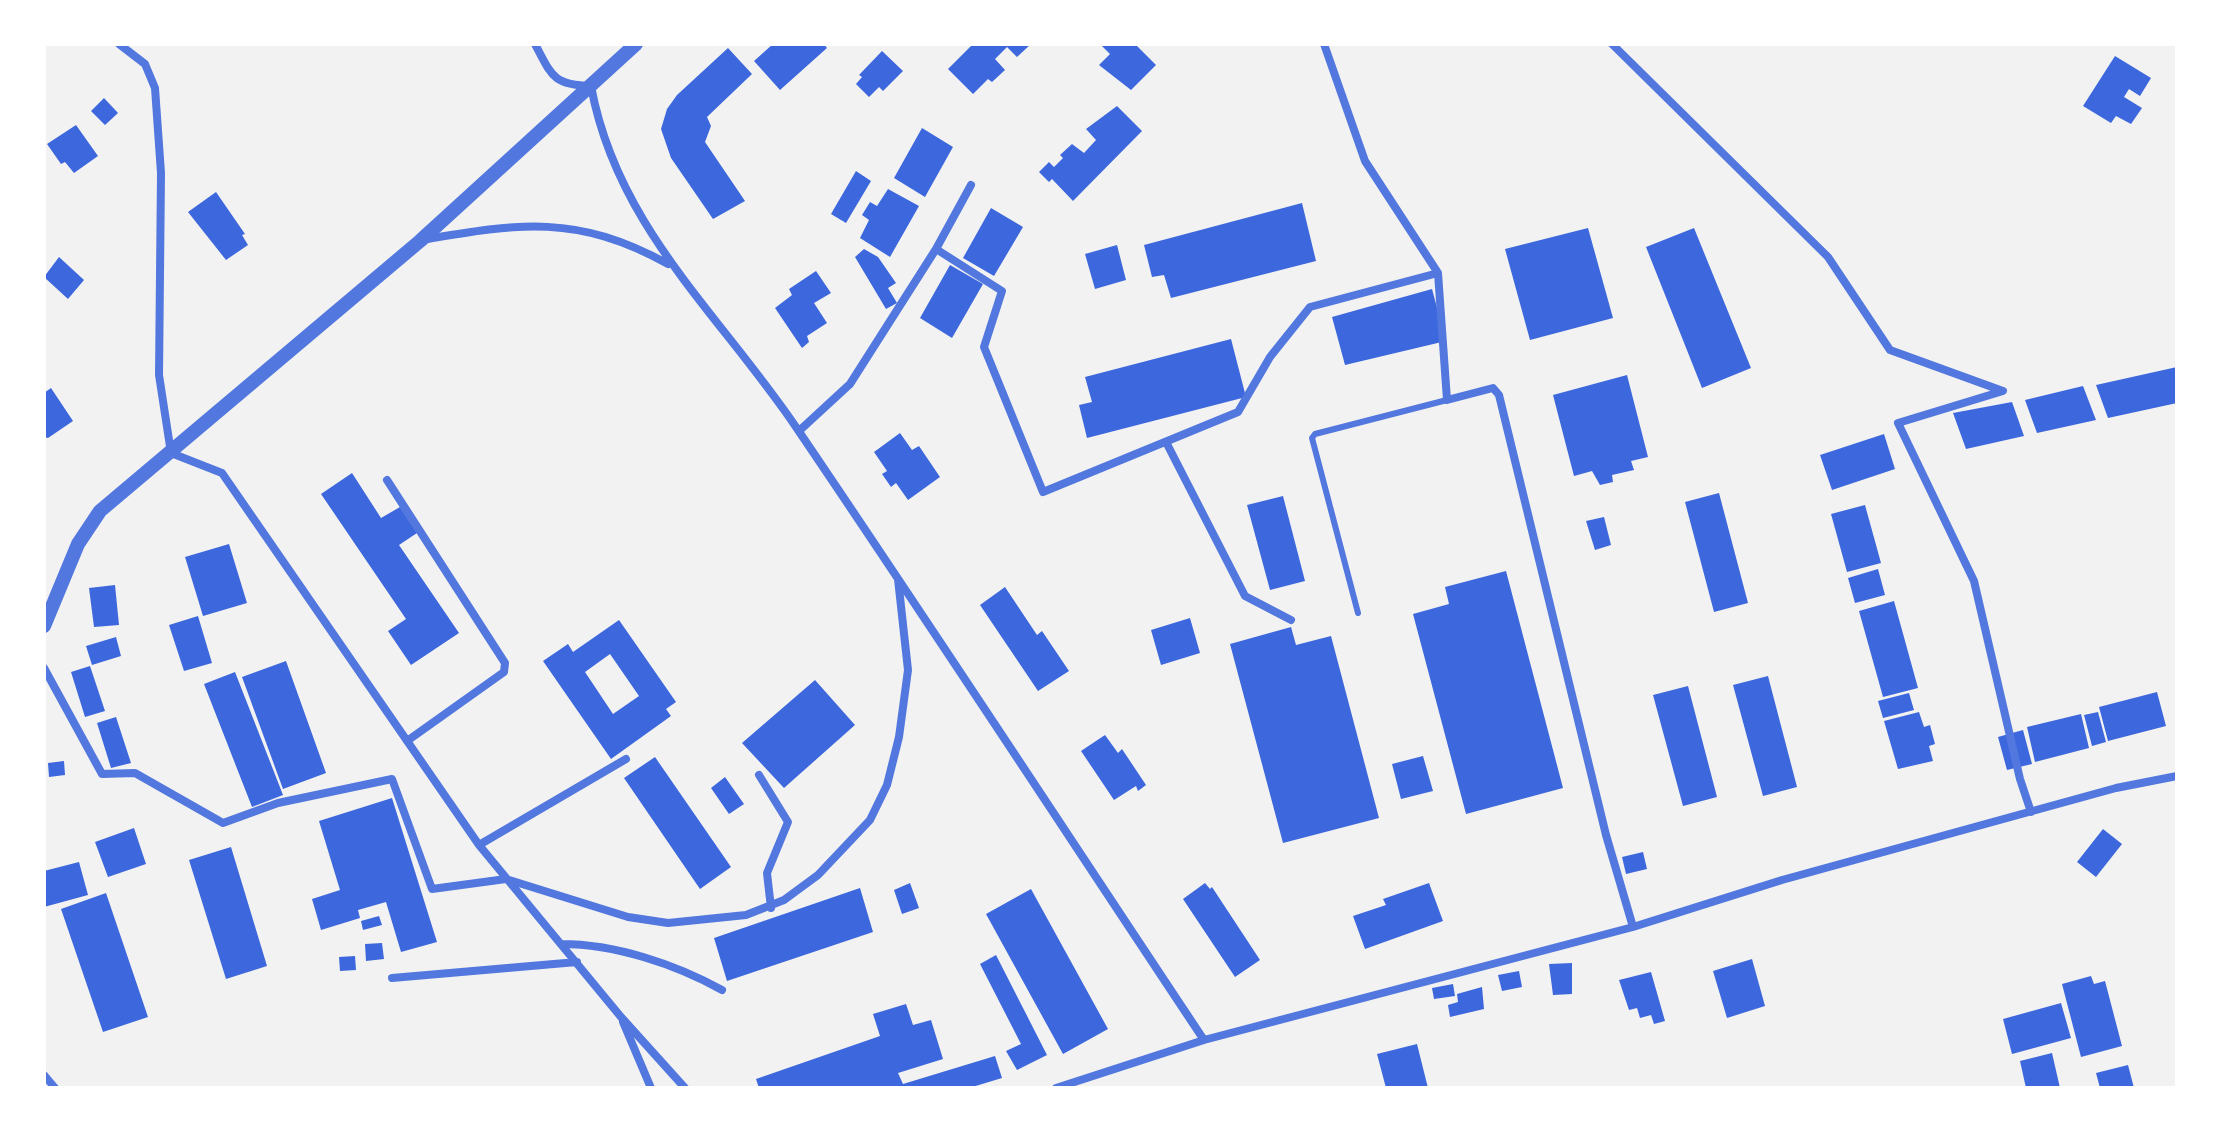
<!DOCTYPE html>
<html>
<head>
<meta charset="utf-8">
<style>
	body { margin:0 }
	#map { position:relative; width:2221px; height:1132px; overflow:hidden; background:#f2f2f2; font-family:Manrope,sans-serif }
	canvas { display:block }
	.frame { position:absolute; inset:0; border:46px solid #fff; pointer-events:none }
</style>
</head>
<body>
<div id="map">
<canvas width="2221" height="1132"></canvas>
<div class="frame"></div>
</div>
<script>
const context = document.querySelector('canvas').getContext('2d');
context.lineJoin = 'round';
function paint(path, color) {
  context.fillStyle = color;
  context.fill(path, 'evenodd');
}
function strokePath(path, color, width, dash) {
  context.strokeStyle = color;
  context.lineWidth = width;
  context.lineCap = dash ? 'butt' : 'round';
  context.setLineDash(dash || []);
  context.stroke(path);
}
const building = new Path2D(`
	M773,44H824L827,48L780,90L754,61Z
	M973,44H1031L1017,57L1007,47L995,59L1005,70L992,82L988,79L973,94L948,69Z
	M1100,44H1135L1156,65L1131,90L1099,65L1110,54Z
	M728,48L752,74L707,117L711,126L705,142L745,201L713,219L671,158L661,129L667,109L677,95Z
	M882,51L903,71L883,91L879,87L869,97L856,84L862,77L859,75Z
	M2115,56L2151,78L2140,96L2129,89L2124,97L2142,108L2131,124L2116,116L2111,123L2083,106Z
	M104,98L118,113L105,125L91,111Z
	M1117,106L1142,131L1073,201L1052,179L1049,182L1039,172L1049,162L1054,167L1063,158L1060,155L1072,144L1084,153L1096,140L1086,129Z
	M76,125L98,156L74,173L65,162L61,164L47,144Z
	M922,128L953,147L925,197L894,178Z
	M856,171L871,181L846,223L831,214Z
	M888,189L919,206L890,257L860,238L869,220L862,215L870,202L877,206Z
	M216,192L245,234L242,235L248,245L226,260L188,212Z
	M1302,203L1316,261L1171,298L1164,275L1152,277L1144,245Z
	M991,208L1023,227L994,276L963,258Z
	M1588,228L1613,318L1530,340L1505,249Z
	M1694,228L1751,368L1702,388L1646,247Z
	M1117,245L1126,280L1095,289L1085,254Z
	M864,249L878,257L896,283L888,288L897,303L886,309L855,257Z
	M59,257L84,280L68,299L44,277Z
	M950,265L983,284L952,338L920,318Z
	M816,271L831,293L814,303L827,323L807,336L809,342L802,348L775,308L792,295L789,289Z
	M1432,289L1446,341L1345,365L1332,317Z
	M1231,339L1246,397L1087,438L1079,405L1092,402L1085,377Z
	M2177,367V403L2108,418L2096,385Z
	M1627,375L1648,457L1631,461L1634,470L1612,475L1613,482L1600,485L1592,471L1574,476L1553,395Z
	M2083,386L2096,420L2037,433L2025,400Z
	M51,388L73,421L48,438L44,437V393Z
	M2012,402L2024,436L1966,449L1953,413Z
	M900,433L912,450L919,446L940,477L908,500L896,483L891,487L882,474L887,471L874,452Z
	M1884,434L1895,469L1832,490L1820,455Z
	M352,473L381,518L400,507L417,533L399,545L459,633L411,665L388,631L406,619L321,494Z
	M1719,493L1748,603L1714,612L1685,502Z
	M1283,496L1305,581L1270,590L1247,505Z
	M1865,505L1881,563L1847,572L1831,514Z
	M1604,517L1611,545L1595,550L1586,521Z
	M229,544L247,603L203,616L185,557Z
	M1878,569L1885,595L1855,603L1848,578Z
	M1506,571L1563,788L1466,814L1413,614L1449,604L1445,587Z
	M115,585L119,625L94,627L89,588Z
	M1005,587L1037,635L1042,631L1069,671L1038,691L980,605Z
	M1894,601L1918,688L1883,697L1859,611Z
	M198,616L212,663L184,671L169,625Z
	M1190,618L1200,653L1161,665L1151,630Z
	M619,620L676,702L666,709L671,716L611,759L543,661L568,644L573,652ZM610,654L639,696L613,714L585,672Z
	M1291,627L1296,645L1331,636L1379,818L1283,843L1230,644Z
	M116,637L121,656L92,665L86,646Z
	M286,661L326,773L283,789L242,677Z
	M90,666L105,711L85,717L71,672Z
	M235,672L283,795L252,807L204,684Z
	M1768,676L1797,787L1763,796L1733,685Z
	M815,680L855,725L784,788L742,743Z
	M1688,686L1717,797L1683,806L1653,695Z
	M2157,692L2166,726L2108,741L2099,707Z
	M1909,693L1914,710L1883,718L1878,701Z
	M1919,712L1924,727L1930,725L1935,744L1929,746L1933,761L1898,769L1884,721Z
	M2098,712L2106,742L2092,746L2084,715Z
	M2081,714L2089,748L2035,762L2027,727Z
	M116,717L131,763L111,768L97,723Z
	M2023,730L2032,764L2007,770L1998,737Z
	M1105,735L1118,753L1122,749L1146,785L1138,791L1136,786L1114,800L1081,751Z
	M1423,756L1433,791L1401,799L1392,764Z
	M655,757L731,867L700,889L624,778Z
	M64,761L65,775L49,777L48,763Z
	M725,777L744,804L729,814L711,788Z
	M392,798L437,942L401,952L386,902L358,910L360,918L321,930L312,899L340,890L319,821Z
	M134,828L146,864L108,877L95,842Z
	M2103,829L2122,844L2096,877L2077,862Z
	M231,847L267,966L226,979L189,860Z
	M1643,852L1647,869L1626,874L1622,857Z
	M79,862L88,895L44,907V871Z
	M910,883L919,908L902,914L894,890Z
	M1205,883L1210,889L1212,887L1260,960L1235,977L1183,899Z
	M1429,883L1443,921L1365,949L1353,916L1386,905L1383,899Z
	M860,888L873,932L727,981L714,938Z
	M1031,889L1108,1029L1063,1054L986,914Z
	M106,893L148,1017L103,1032L61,909Z
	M379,916L382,925L363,930L361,921Z
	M382,943L384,959L366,961L365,944Z
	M996,955L1047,1055L1017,1070L1006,1051L1021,1044L980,964Z
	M355,956L356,970L340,971L339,957Z
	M1752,959L1765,1006L1727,1018L1713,971Z
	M1572,963V994L1553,995L1549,964Z
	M1519,971L1522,987L1502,991L1498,975Z
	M1651,972L1665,1021L1654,1024L1651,1015L1640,1018L1637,1008L1629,1010L1619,980Z
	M2091,976L2094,984L2105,981L2122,1046L2081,1057L2062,984Z
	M1453,984L1455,996L1434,999L1432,988Z
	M1482,987L1484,1009L1450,1017L1448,1005L1458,1002L1457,994Z
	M2061,1003L2071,1038L2012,1054L2003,1019Z
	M906,1004L913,1025L931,1020L943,1059L898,1073L903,1084L995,1056L1002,1078L969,1088H759L756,1079L880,1036L873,1014Z
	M1417,1044L1428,1088H1386L1377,1054Z
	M2052,1053L2060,1088H2026L2020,1061Z
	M2128,1065L2134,1088H2100L2096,1073Z`);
const service = new Path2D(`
	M1358,613L1312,438L1315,434L1447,400`);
const minor = new Path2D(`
	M119,44L145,64L155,88L161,173L159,375L171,453L222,473L479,845L621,1017L685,1088
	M535,44C552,76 553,85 591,86C617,228 721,315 798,430C935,632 1069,837 1204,1040
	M1324,44L1365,161L1438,273L1447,400L1493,388L1499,395L1606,835L1633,927
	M1612,44L1828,257L1890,350L2003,391L1898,423L1974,581L2020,779L2031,812
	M422,240C520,223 577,214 668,264
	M936,249L971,185
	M799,431L850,384L936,249L1002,291L984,347L1043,492L1238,412L1270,357L1310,307L1438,273
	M1166,442L1245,596L1291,620
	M387,480L505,663L504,672L407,741
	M44,668L102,774L135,773L223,823L278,803L392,779L432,889L506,879L628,917L668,923L746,915L784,900L818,875L870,820L887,785L899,737L908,670L898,579
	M759,775L788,822L767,873L771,908
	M479,845L626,759
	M561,944C615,944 675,964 722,990
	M392,978L577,962
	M623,1022L651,1088
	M44,1075L55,1088
	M1056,1088L1204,1040L1633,927L1782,880L2116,788L2177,776`);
const tertiary = new Path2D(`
	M44,626L78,544L100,511L420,241L636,44`);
paint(building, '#3d67dc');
strokePath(service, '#5277de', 6);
strokePath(minor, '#5277de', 8);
strokePath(tertiary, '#5277de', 14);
</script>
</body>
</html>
